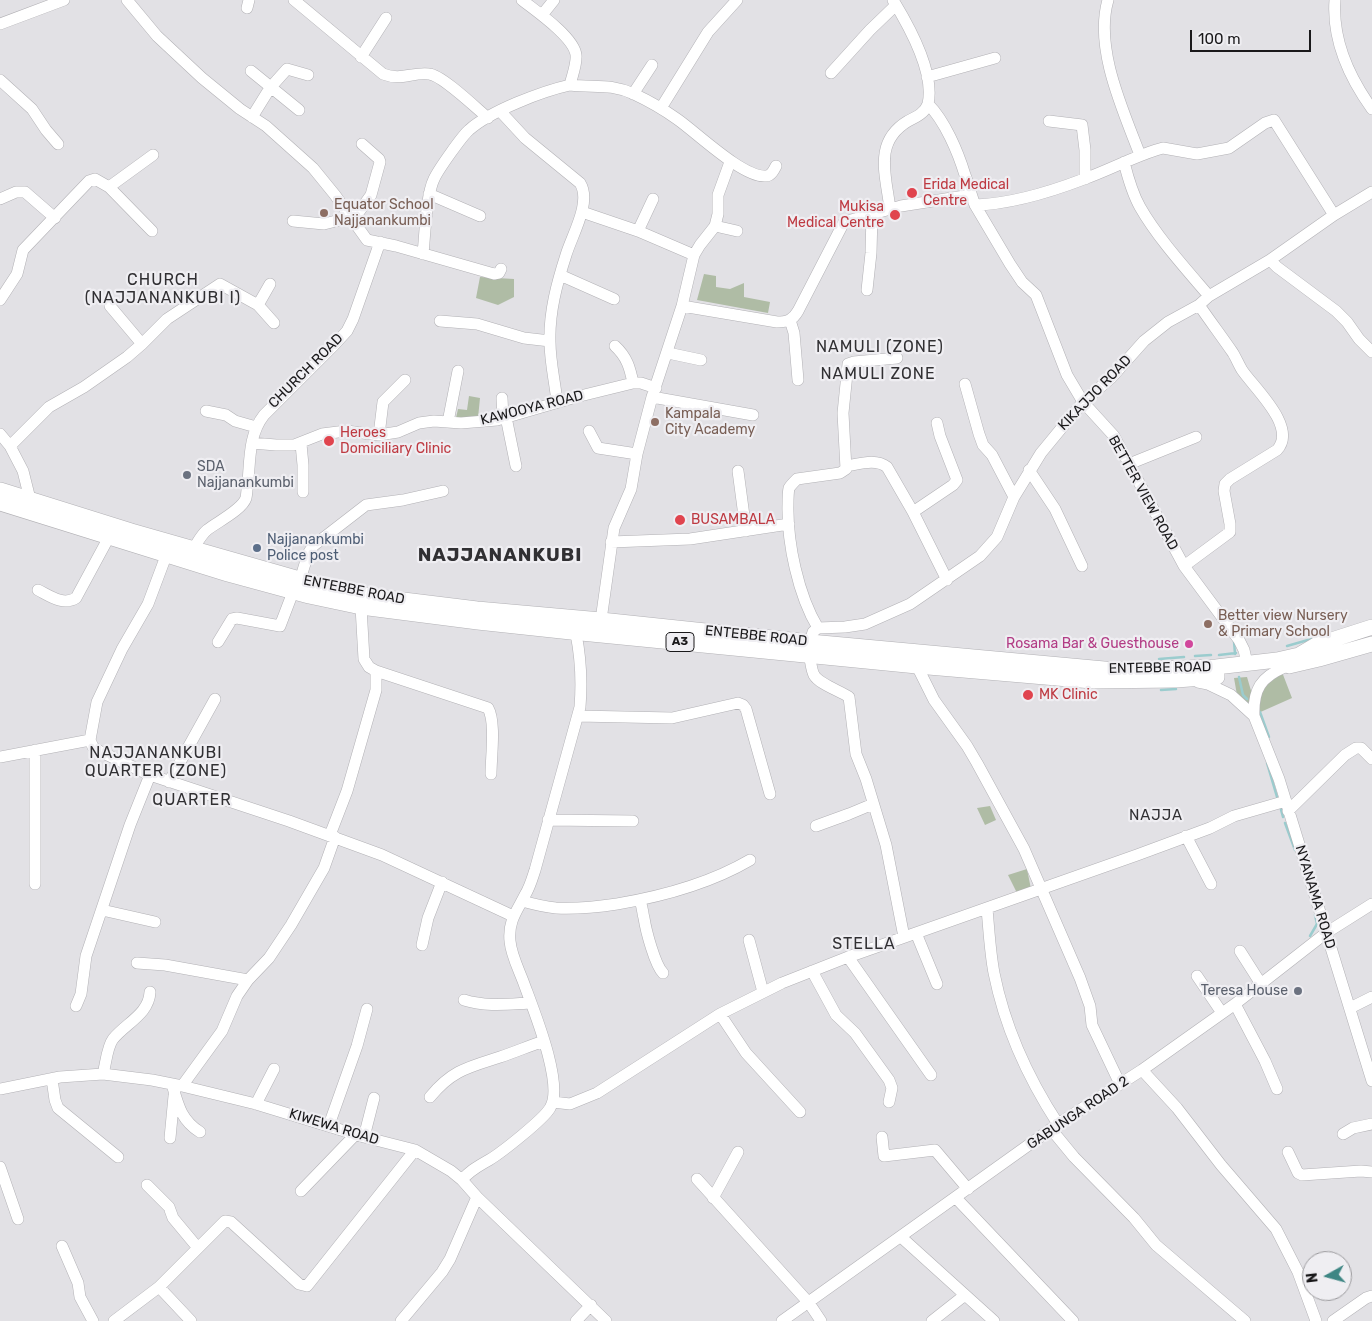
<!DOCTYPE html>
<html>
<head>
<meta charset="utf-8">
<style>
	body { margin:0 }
	#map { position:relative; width:1372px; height:1321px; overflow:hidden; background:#e2e1e5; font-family:Rubik,sans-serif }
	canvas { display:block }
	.north { position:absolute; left:1302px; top:1251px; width:50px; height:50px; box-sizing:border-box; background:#efeef2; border:1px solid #9a999c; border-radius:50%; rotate:263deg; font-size:14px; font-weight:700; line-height:20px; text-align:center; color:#1a191b }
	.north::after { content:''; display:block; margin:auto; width:18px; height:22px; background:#3e8684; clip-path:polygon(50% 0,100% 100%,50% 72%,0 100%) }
	.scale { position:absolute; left:1190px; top:30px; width:121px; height:22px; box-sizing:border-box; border:2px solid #1a191b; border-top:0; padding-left:6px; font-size:15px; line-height:18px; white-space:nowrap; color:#1a191b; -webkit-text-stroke:4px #efeef2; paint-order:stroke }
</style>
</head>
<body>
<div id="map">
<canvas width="1372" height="1321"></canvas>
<div class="north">N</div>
<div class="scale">100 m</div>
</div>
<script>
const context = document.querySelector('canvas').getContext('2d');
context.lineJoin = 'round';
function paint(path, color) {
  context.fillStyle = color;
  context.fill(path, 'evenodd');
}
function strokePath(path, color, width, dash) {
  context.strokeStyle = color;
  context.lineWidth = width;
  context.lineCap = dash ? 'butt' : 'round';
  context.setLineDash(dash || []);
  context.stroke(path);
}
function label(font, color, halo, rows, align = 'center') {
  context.font = font + ' Rubik,sans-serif';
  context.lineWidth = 4.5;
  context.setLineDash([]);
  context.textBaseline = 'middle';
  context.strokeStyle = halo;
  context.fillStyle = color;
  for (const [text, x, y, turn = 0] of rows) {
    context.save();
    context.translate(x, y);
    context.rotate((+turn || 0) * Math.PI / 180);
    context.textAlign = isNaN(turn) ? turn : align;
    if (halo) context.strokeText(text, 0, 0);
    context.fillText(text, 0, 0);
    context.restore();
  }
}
const green = new Path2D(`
	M704,274L716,276V287L730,289L744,283V297L770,302L768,313L697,300Z
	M480,277L514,279V297L498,305L476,298Z
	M469,396L480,398L478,418H456L458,409L467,410Z
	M1282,672L1292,698L1256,714L1262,689Z
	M1247,677L1252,694L1248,704L1237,695L1234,678Z
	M990,806L996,820L985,825L977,808Z
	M1027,869L1031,889L1017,893L1008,875Z`);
const stream = new Path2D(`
	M1234,641L1235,654
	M1287,646L1322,636
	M1219,655L1236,653
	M1195,656L1211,655
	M1159,659L1184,657
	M1239,677L1243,695L1247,699
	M1161,690L1176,689
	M1260,712L1269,737L1267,738
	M1267,763L1277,797
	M1280,806L1283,817
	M1285,823L1295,850
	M1310,936L1317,924L1315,915`);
const minor = new Path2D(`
	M127,0L157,36L202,78L240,109L266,126L313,168L335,195L367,240L396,246L494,274L499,273L501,269
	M294,0L383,74C401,81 412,72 429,74C442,75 476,108 488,118
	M893,0C909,26 935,73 928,104C945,121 958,152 965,175C969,185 971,195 975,205L1010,264L1022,282L1036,295L1067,375L1083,402L1114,436L1184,566L1239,640L1244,650L1247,663
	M1108,0C1094,48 1123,110 1140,155
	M1335,0C1332,39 1349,77 1372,109
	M247,8L249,0
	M542,15L554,0
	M0,24L64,0
	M361,57L386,18
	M251,71L299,110
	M831,73L870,30L896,5
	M927,77L995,58
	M0,80L32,109L46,130L58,144
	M570,85C595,88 609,83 634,94C649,101 663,109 677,119C696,132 743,178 766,176C771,176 774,170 776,166
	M633,94L652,65
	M661,108L708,32L737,0
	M500,111L525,138L580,183C592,202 572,235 566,255C557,283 549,312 550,342C550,362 555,382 557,402
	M252,117L270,88L287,69L308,75
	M1049,121L1082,125L1085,150V179
	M1124,162C1128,178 1132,193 1140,207C1157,237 1186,269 1209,296
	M109,187L153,155
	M429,194L480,216
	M0,199L16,192H25L55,218
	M975,205C1012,204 1050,192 1084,179C1109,170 1131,158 1156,150L1163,148L1197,154L1229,148L1265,123L1274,120L1334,215
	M890,209C886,175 873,142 908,121C916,117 925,113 928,104
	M582,212L638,231L694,255
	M293,221L324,224L340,220H353L371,195L380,162L379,159L362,144
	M715,226L718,214V195L730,162
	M638,231L653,199
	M423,254C425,235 426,195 434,179C438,170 462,136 469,130C490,111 543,91 570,85C572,76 577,64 576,55C574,37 536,11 522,0
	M1270,260L1277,267L1336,311L1347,322L1359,339L1372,352
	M560,275L614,299
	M867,290L871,253L872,214
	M0,300L17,274L23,250L89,181L95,179L109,187L152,231
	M258,305L274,323
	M110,306L142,344
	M682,306L777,322C787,322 793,320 798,311L844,222L901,206L971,195
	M790,320L794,333L798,380
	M440,321L477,324L524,338L550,341
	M615,346C627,357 630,368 633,383
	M668,353L701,360
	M965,384L979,434L983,445L992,455L1014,497
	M652,397L753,415
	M502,398L503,418
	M206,411L226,415L235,421L256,427
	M506,417L516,466
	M448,422L458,371
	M589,431L598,448L637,454
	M0,434L10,446L23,471L30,499
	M379,435L398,432L419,423L434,421L461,423L497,420L576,397L633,383H641L656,388
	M252,443L276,445H294L322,434L346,431L379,435L383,402L405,380
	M301,444L303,465V492
	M10,446L49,407L84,387L127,357L142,344L167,319L220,284L258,305L270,284
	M1129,464L1196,437
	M847,466C859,464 876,458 887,467L913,512L947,580
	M1029,470L1055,509L1082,566
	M738,471L746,531
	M913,512L953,485L957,480L940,436L937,423
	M611,542L690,539L789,524
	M193,549C198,542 201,535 207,530C217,522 242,510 246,498C247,493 247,487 248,482C250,459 249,434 264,415L334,345L347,331L353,319L380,242
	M1184,566L1230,532V524L1224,491L1225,484L1230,479L1277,450C1298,427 1254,388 1242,370C1239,365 1236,358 1233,353C1222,337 1210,321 1199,305
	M300,580L308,554L313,546L366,505L403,500L443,491
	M38,590C50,596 63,606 76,598L109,537
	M361,607L364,659L369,667L376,671L488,708C496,722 491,757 491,774
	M600,627L614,528L631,489L637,454L652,397L682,306L694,255L700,245L715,226L737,231
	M818,628C798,595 787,542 788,504C788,499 788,493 789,488C791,485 794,482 797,479L840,473L846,469L843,413L848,364L854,362L897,358
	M218,642L232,619L237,618L280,626L293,592
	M810,642L813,632L818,628L845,627L865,624L910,604L980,556L997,537L1014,497L1041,453L1083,402L1111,378L1144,341L1168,322L1199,305L1209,296L1270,260L1334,215L1372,192
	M809,655C811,661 811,669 814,675C819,684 840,691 849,697L856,754L866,779L886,845L904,937
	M917,666L934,700L967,746L977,763L1024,849L1080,978L1090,1006L1092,1025L1120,1084
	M1198,682L1208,684L1231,695L1254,716L1279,779L1372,1081
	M578,716L672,718L738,703L743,705L746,709L770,794
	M1254,716C1253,689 1261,677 1285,667
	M90,740L97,702L122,649L148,604L166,556
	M35,750V884
	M0,757L90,740L93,747L99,751L150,775L289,821L382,855L513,916
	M169,782L215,699
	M1288,811L1345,755L1356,748H1361L1372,759
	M548,820L633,821
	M816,826L849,814L873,804
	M330,835L347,791L376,690V671
	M1186,836L1211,884
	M639,900C643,906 642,911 644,918C646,931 655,965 663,973
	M522,901C533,904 544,907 556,908C576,909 597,907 617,904C664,896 709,884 750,860
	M987,909C989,930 990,952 994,973C1005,1028 1028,1078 1058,1124
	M102,910L155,922
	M916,933L937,984
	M749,940L763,992
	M422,945L428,918L442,882
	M1240,951L1261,984
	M848,957L931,1075
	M137,963L165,965L248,980
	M812,971L836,1015L855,1033L889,1080L892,1088L889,1102
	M1197,976L1222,1013
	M464,1000C486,1007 509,1004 531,1003
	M1235,1004L1265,1061L1277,1089
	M76,1006L81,994L86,956L130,825L150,775
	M1350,1008L1372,997
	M720,1014L746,1053L800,1112
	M1142,1070L1177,1108L1221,1165L1276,1229L1298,1272L1316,1321
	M103,1074C106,1063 107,1047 113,1039C126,1023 149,1014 150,992
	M52,1079L55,1100L58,1108L118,1157
	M172,1084C178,1105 181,1120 200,1132
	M182,1086L222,1031L237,996L248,980L269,958L291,925L324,868L335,837
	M0,1089L60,1077L103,1074L152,1080L182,1086L256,1104L364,1137L415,1150L451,1171L462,1180L477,1197L606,1321
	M430,1097C452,1070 469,1067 500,1057C515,1052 529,1046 544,1041
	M553,1102L570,1104L597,1093L720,1014L782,983L848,957L1137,855L1210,828L1234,816L1286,801
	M256,1104L274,1069
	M329,1125L357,1046L367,1009
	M1051,1129L1074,1157L1134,1218L1156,1245L1245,1321
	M1343,1134L1353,1128L1372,1124
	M364,1137L374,1098
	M882,1137L884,1156L935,1150L968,1189
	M170,1138L174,1096
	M1288,1152L1298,1173L1302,1175L1361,1171L1372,1172
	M0,1167L18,1219
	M697,1179L809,1303L821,1321
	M462,1180C470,1170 479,1166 489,1160C501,1153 544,1119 550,1108C565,1085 532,1006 523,981C518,968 511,954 510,941C508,921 517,911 525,895C530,887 532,879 535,870L580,707C582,682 581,659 576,634L571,632V629
	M147,1185L169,1207L173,1218L198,1248
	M301,1191L356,1134
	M713,1198L738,1152
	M956,1198L1073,1321
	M901,1237L994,1321
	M62,1246L78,1283L80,1297L93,1321
	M159,1287L191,1321
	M114,1321L159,1287L225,1221L231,1222L299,1284L307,1286L415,1150
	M401,1321L442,1272L450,1259L477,1197
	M576,1321L591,1305
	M782,1321L1058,1124L1142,1070L1235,1004L1326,933L1372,904
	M932,1321L965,1295
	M1333,1321L1366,1298L1372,1296`);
const major = new Path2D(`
	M0,490L131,531L324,586L371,596L477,609L601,620L810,642L1115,670L1216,667L1277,660L1299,655L1316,645L1372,627
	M0,503L228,574L309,596L361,607L478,622L571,632L917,666L1092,681L1176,680L1217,677
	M1289,666L1319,659L1372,644`);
const markers = [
	[912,193,6,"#e0444e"],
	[324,213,5,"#8d6e63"],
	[895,215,6,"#e0444e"],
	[655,422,5,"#8d6e63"],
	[329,441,6,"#e0444e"],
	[187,475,5,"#6b7280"],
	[680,520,6,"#e0444e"],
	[257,548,5,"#5c6f8a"],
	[1208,624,5,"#8d6e63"],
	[1189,644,5,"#d1479c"],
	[1028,695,6,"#e0444e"],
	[1298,991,5,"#6b7280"]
];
const shields = [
	[680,642,28]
];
const shieldNames = [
	["A3",680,642]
];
const healthNames = [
	["Erida Medical",923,185],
	["Centre",923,201],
	["Mukisa",884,207,"right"],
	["Medical Centre",884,223,"right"],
	["Heroes",340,433],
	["Domiciliary Clinic",340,449],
	["BUSAMBALA",691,520],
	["MK Clinic",1039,695]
];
const educationNames = [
	["Equator School",334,205],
	["Najjanankumbi",334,221],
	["Kampala",665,414],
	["City Academy",665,430],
	["Better view Nursery",1218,616],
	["& Primary School",1218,632]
];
const streetNames = [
	["CHURCH ROAD",306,371,-45],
	["KIKAJJO ROAD",1095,393,-46],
	["KAWOOYA ROAD",532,408,-14],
	["BETTER VIEW ROAD",1143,493,61],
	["ENTEBBE ROAD",354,590,11],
	["ENTEBBE ROAD",756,636,6],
	["ENTEBBE ROAD",1160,668,-1],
	["NYANAMA ROAD",1315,897,73],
	["GABUNGA ROAD 2",1078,1113,-34],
	["KIWEWA ROAD",334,1127,17]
];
const worshipNames = [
	["SDA",197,467],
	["Najjanankumbi",197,483],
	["Teresa House",1288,991,"right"]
];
const serviceNames = [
	["Najjanankumbi",267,540],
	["Police post",267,556]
];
const hotelNames = [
	["Rosama Bar & Guesthouse",1179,644]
];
const neighbourhoodNames = [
	["NAJJA",1156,816]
];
const quarterNames = [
	["CHURCH",163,280],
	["(NAJJANANKUBI I)",163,298],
	["NAMULI (ZONE)",880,347],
	["NAMULI ZONE",878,374],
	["NAJJANANKUBI",156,753],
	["QUARTER (ZONE)",156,771],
	["QUARTER",192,800],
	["STELLA",864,944]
];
const districtNames = [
	["NAJJANANKUBI",500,556]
];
paint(green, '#afbca5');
strokePath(stream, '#9bccce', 2.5);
strokePath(minor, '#b2b1b5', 12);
strokePath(major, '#b2b1b5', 16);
strokePath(minor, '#fff', 11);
strokePath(major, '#fff', 15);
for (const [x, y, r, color] of markers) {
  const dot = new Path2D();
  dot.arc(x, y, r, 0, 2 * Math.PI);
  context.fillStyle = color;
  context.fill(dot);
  strokePath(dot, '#efeef2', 2);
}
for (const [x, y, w] of shields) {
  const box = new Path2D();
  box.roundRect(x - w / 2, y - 9.5, w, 19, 4);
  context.fillStyle = '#efeef2';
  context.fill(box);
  strokePath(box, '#1a191b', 1);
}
label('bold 12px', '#1a191b', null, shieldNames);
label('14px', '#be3a42', '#efeef2', healthNames, 'left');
label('14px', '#785e54', '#efeef2', educationNames, 'left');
label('14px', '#1a191b', '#efeef2', streetNames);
label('14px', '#5b616d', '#efeef2', worshipNames, 'left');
label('14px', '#4e5e75', '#efeef2', serviceNames, 'left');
label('14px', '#b23c85', '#efeef2', hotelNames, 'right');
context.letterSpacing = '1px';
label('15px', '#313033', '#efeef2', neighbourhoodNames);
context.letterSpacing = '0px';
context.letterSpacing = '1px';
label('16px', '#313033', '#efeef2', quarterNames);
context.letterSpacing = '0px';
context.letterSpacing = '1px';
label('bold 19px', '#313033', '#efeef2', districtNames);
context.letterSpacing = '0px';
</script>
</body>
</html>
